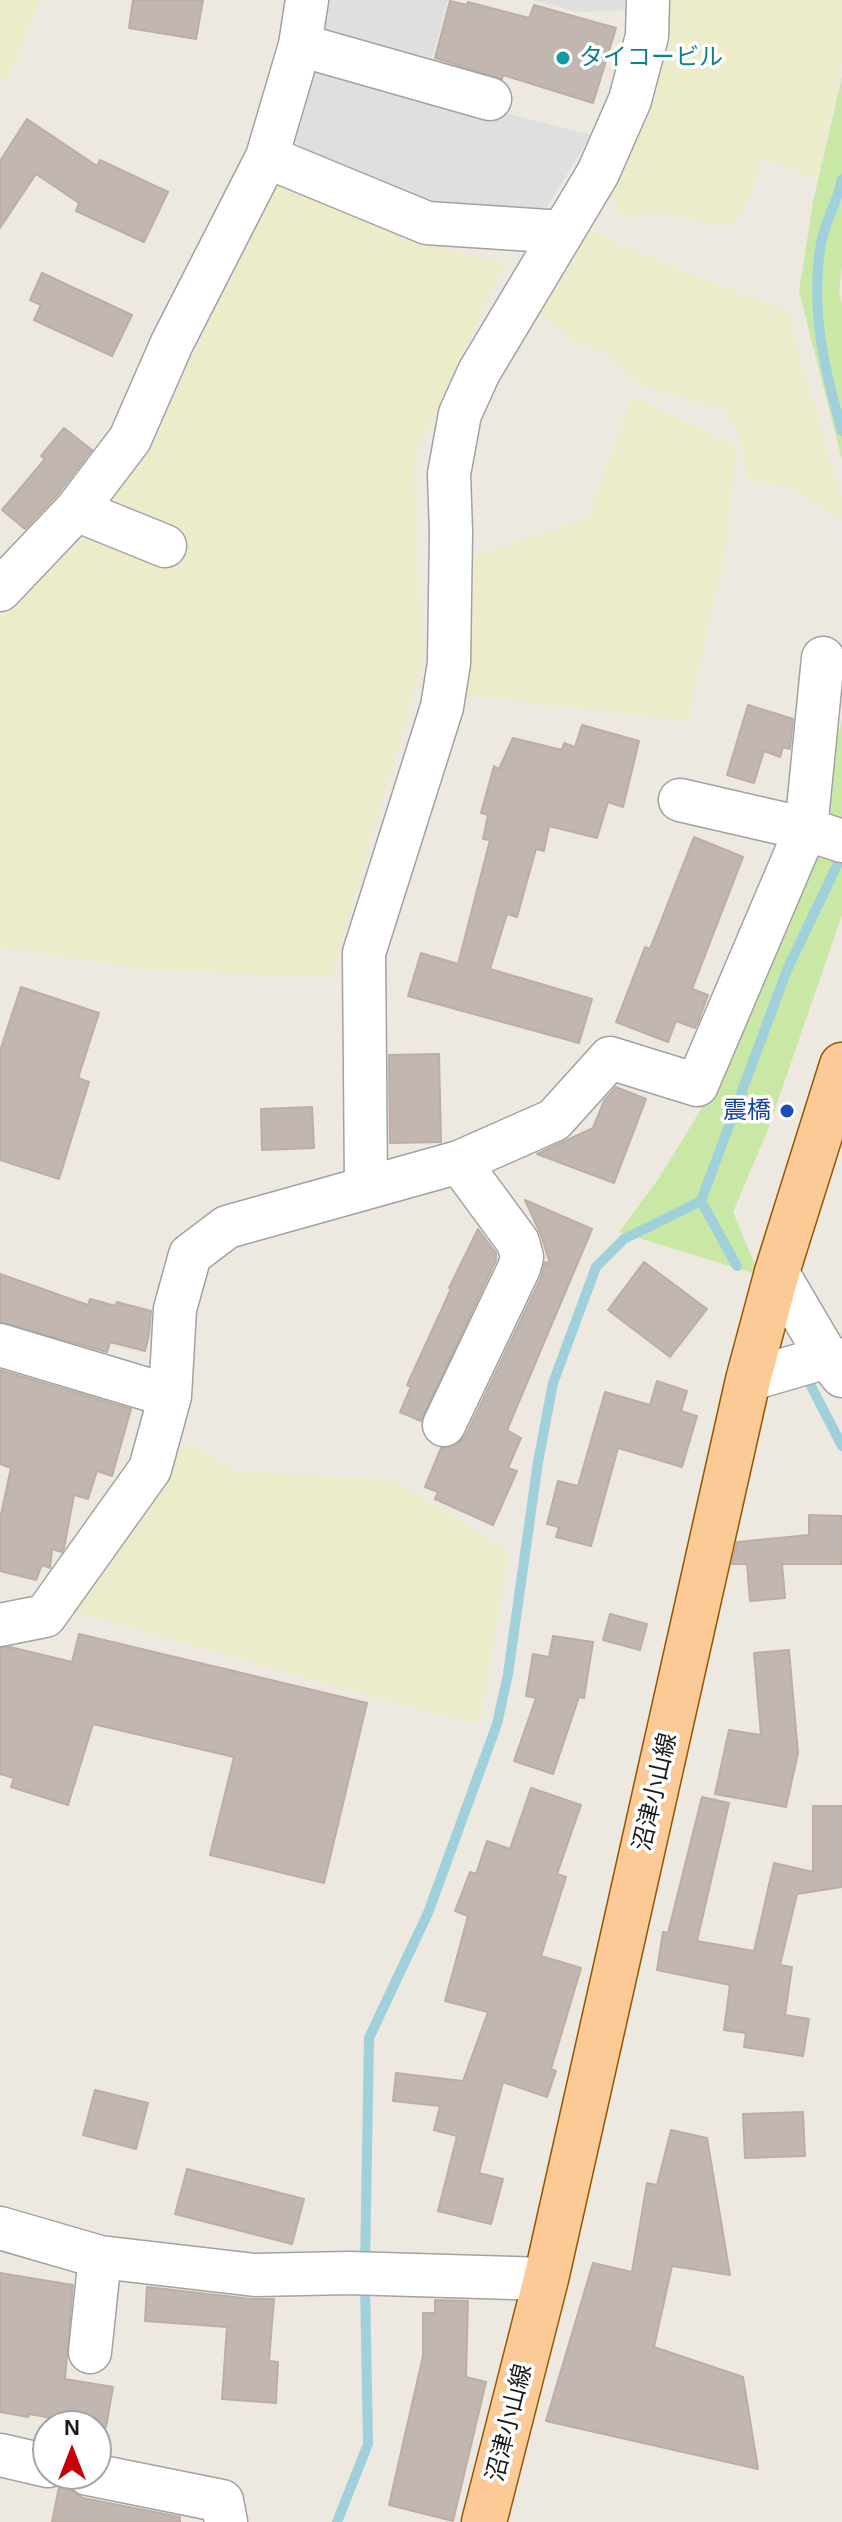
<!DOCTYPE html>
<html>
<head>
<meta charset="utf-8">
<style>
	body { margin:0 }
	#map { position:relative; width:842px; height:2522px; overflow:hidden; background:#ede8e0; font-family:Arial,sans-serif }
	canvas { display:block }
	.north { position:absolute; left:32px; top:2410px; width:80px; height:80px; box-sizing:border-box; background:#fff; border:2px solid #a4a4a4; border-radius:50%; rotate:0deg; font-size:22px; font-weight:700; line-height:32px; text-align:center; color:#1b1b1b }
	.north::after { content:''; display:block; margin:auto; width:28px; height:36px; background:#c5010c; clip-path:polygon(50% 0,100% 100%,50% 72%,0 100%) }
</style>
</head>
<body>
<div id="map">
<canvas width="842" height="2522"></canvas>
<div class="north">N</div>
</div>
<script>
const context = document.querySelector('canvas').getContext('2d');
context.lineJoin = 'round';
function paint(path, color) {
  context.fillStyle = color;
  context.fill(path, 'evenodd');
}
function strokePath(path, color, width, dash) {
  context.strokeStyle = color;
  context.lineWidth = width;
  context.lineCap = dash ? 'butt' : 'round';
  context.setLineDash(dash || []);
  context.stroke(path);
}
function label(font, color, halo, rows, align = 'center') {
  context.font = font + ' Arial,"Noto Sans JP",sans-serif';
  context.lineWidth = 7;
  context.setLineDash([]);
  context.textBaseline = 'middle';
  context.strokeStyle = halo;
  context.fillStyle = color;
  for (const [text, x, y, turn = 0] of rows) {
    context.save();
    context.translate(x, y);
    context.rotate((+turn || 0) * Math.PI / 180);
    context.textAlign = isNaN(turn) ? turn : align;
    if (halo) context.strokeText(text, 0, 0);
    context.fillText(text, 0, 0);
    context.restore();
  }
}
const farmland = new Path2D(`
	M0,0H39L7,81H0Z
	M667,0H842V58L818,179L760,158L757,177L747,205L729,226L660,214L622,216L610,192L655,98L666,34Z
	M273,176L402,238L505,263L413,461L423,660L331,977L148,970L0,947V617L77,534L165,418Z
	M591,231L697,277L790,311L795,340L842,500V521L792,489L748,478L738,429L724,410L641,385L606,352L576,342L535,310Z
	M632,396L736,446L727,540L688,721L467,695L471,557L588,518Z
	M186,1442L235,1471L385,1479L398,1483L509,1551L480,1724L381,1699L69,1610Z`);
const grass = new Path2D(`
	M842,77V265L839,292L842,305V460L799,291L813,202Z
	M842,717V915L767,1132L733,1212L759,1275L619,1232L659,1178L714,1088L818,828Z`);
const parking = new Path2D(`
	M321,0H448L428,72L321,45Z
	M533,0H625L624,10L577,12Z
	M318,65L591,135L543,213L471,211L401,196L302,150L293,139L309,71Z`);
const stream = new Path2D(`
	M842,179C838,201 825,221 821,243C810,309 824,368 842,431
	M701,1201L737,1266
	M811,1386L842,1446
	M365,2266L369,2038L428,1913L497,1724L508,1674L538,1462L553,1383L596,1267L624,1239L701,1201L787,970L842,855
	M337,2522L368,2444L365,2282`);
const building = new Path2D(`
	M133,0H203L196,39L129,28Z
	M450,1L467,5L468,2L529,18L534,5L616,28L593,103L503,75L502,79L435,58Z
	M27,119L97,166L100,160L168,192L144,242L76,211L79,203L36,174L0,228V161Z
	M42,273L132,315L112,356L34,320L41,305L30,300Z
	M64,428L92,450L58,494L25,529L2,510L45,459L41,456Z
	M748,705L793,719L790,749L783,747L780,757L764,751L754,783L727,775Z
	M582,725L639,741L623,807L608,802L597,838L549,826L544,851L536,849L517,917L507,914L490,969L592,999L579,1043L408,996L421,953L458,964L490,840L483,839L488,815L481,813L494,766L499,769L513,738L562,750L564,743L575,747Z
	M694,837L743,857L692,989L708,995L698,1022L695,1028L676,1021L668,1042L616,1022L645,947L650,949Z
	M21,987L99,1013L78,1078L89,1082L59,1179L0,1160V1051Z
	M439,1054L441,1142L390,1143L389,1055Z
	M616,1087L646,1099L614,1183L537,1154L593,1128L604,1101Z
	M312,1107L314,1148L262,1150L261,1109Z
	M525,1200L592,1229L507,1430L521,1438L508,1468L517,1471L493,1525L435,1499L438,1492L425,1487L441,1448L457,1445L466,1435L541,1278L545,1262L550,1264L541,1235Z
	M478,1229L496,1253V1260L421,1421L400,1412L411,1387L407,1385L451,1289L449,1288Z
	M644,1262L707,1309L670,1357L608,1310Z
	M0,1274L88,1305L90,1299L116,1306L117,1302L151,1311L149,1335L145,1351L110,1342L107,1352L0,1322Z
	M0,1370L131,1409L112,1476L97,1471L88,1499L74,1495L64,1548L62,1552L52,1549L50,1568L42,1565L36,1580L0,1571V1519L11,1468L0,1464Z
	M657,1381L687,1391L681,1411L697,1416L682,1467L618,1448L591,1546L556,1537L559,1527L547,1524L558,1481L578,1486L605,1392L650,1405Z
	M809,1515L842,1516V1564H782L785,1598L750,1601L747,1564H732L737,1542L809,1535Z
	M610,1614L647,1624L640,1650L603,1640Z
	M79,1634L367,1703L324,1883L210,1855L234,1757L93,1724L68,1805L11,1787L14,1778L0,1774V1648L10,1647L72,1662Z
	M553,1636L593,1642L584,1698L579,1697L553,1774L514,1761L536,1698L526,1696L533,1654L549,1657Z
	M789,1650L798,1753L786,1807L715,1794L729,1730L761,1735L754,1653Z
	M531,1788L581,1805L557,1874L566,1877L541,1956L581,1968L551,2069L556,2071L547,2097L503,2082L479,2173L503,2179L491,2224L438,2211L457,2136L434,2130L440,2106L393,2101L396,2073L463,2081L488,2012L445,2001L468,1916L455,1911L470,1872L476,1874L487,1841L510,1849Z
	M702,1797L729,1803L697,1941L754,1951L774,1863L813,1872V1806H842V1887L797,1894L780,1965L792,1967L785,2015L809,2019L803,2056L744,2047L746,2033L724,2030L730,1985L657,1970L663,1932L668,1933Z
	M95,2090L148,2103L136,2149L83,2135Z
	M803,2112L805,2156L745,2158L743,2114Z
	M671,2130L707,2138L730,2275L672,2266L654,2347L743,2377L758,2469L546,2421L593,2263L632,2272L647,2183L657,2185Z
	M187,2169L304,2199L292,2244L175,2214Z
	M0,2273L73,2285L65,2379L113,2387L106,2427L29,2414L28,2417L0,2412Z
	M147,2287L252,2299H274L269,2361L278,2362L276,2403L222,2399L227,2327L145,2321Z
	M435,2300L468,2301L466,2377L486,2382L453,2521L389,2505L423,2356V2313H435Z
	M59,2487L69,2488L83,2498L180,2517V2522H52Z`);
const minor = new Path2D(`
	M300,45L490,99
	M267,157L427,223L563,232
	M76,510L165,546
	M0,590L76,510L130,439L172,343L267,157L300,45L307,0
	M680,800L806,829L842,841
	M366,1187L364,953L442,707L449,663L451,532L449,474L460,414L479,372L598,173L630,100L647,36L648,0
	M777,1272L827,1357L842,1360
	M0,1345L170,1396
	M748,1380L827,1357L842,1376
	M444,1425L519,1268L522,1257L518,1242L459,1162
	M0,1625L45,1616L150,1469L170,1396L175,1309L190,1255L227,1227L459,1162L554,1120L610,1058L697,1085L806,829L823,658
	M0,2228L100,2257L255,2275L349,2273L546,2279
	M90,2352L100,2257
	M0,2455L48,2466
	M88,2474L222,2501L226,2522`);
const major = new Path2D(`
	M484,2522L546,2279L748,1380L777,1272L842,1065`);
const markers = [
	[563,58,8,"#0f9aa8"],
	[787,1111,8,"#1a4fb4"]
];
const cultureNames = [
	["タイコービル",579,58]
];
const transitNames = [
	["震橋",771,1111]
];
const streetNames = [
	["沼津小山線",656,1792,-77],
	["沼津小山線",510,2423,-76]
];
paint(farmland, '#ececcb');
paint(grass, '#cae8a5');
paint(parking, '#dfdfdf');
strokePath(stream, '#a0d1db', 10);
paint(building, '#c1b7b0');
strokePath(building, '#beada3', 2);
strokePath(minor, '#a2a2a2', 45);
strokePath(major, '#915901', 47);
strokePath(minor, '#fff', 42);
strokePath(major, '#fbca97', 44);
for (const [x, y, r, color] of markers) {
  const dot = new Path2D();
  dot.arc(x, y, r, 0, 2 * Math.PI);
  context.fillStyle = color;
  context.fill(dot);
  strokePath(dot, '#fff', 3);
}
label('24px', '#0d838f', '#fff', cultureNames, 'left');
label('24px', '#164399', '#fff', transitNames, 'right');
label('24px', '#1b1b1b', '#fff', streetNames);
</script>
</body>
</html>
